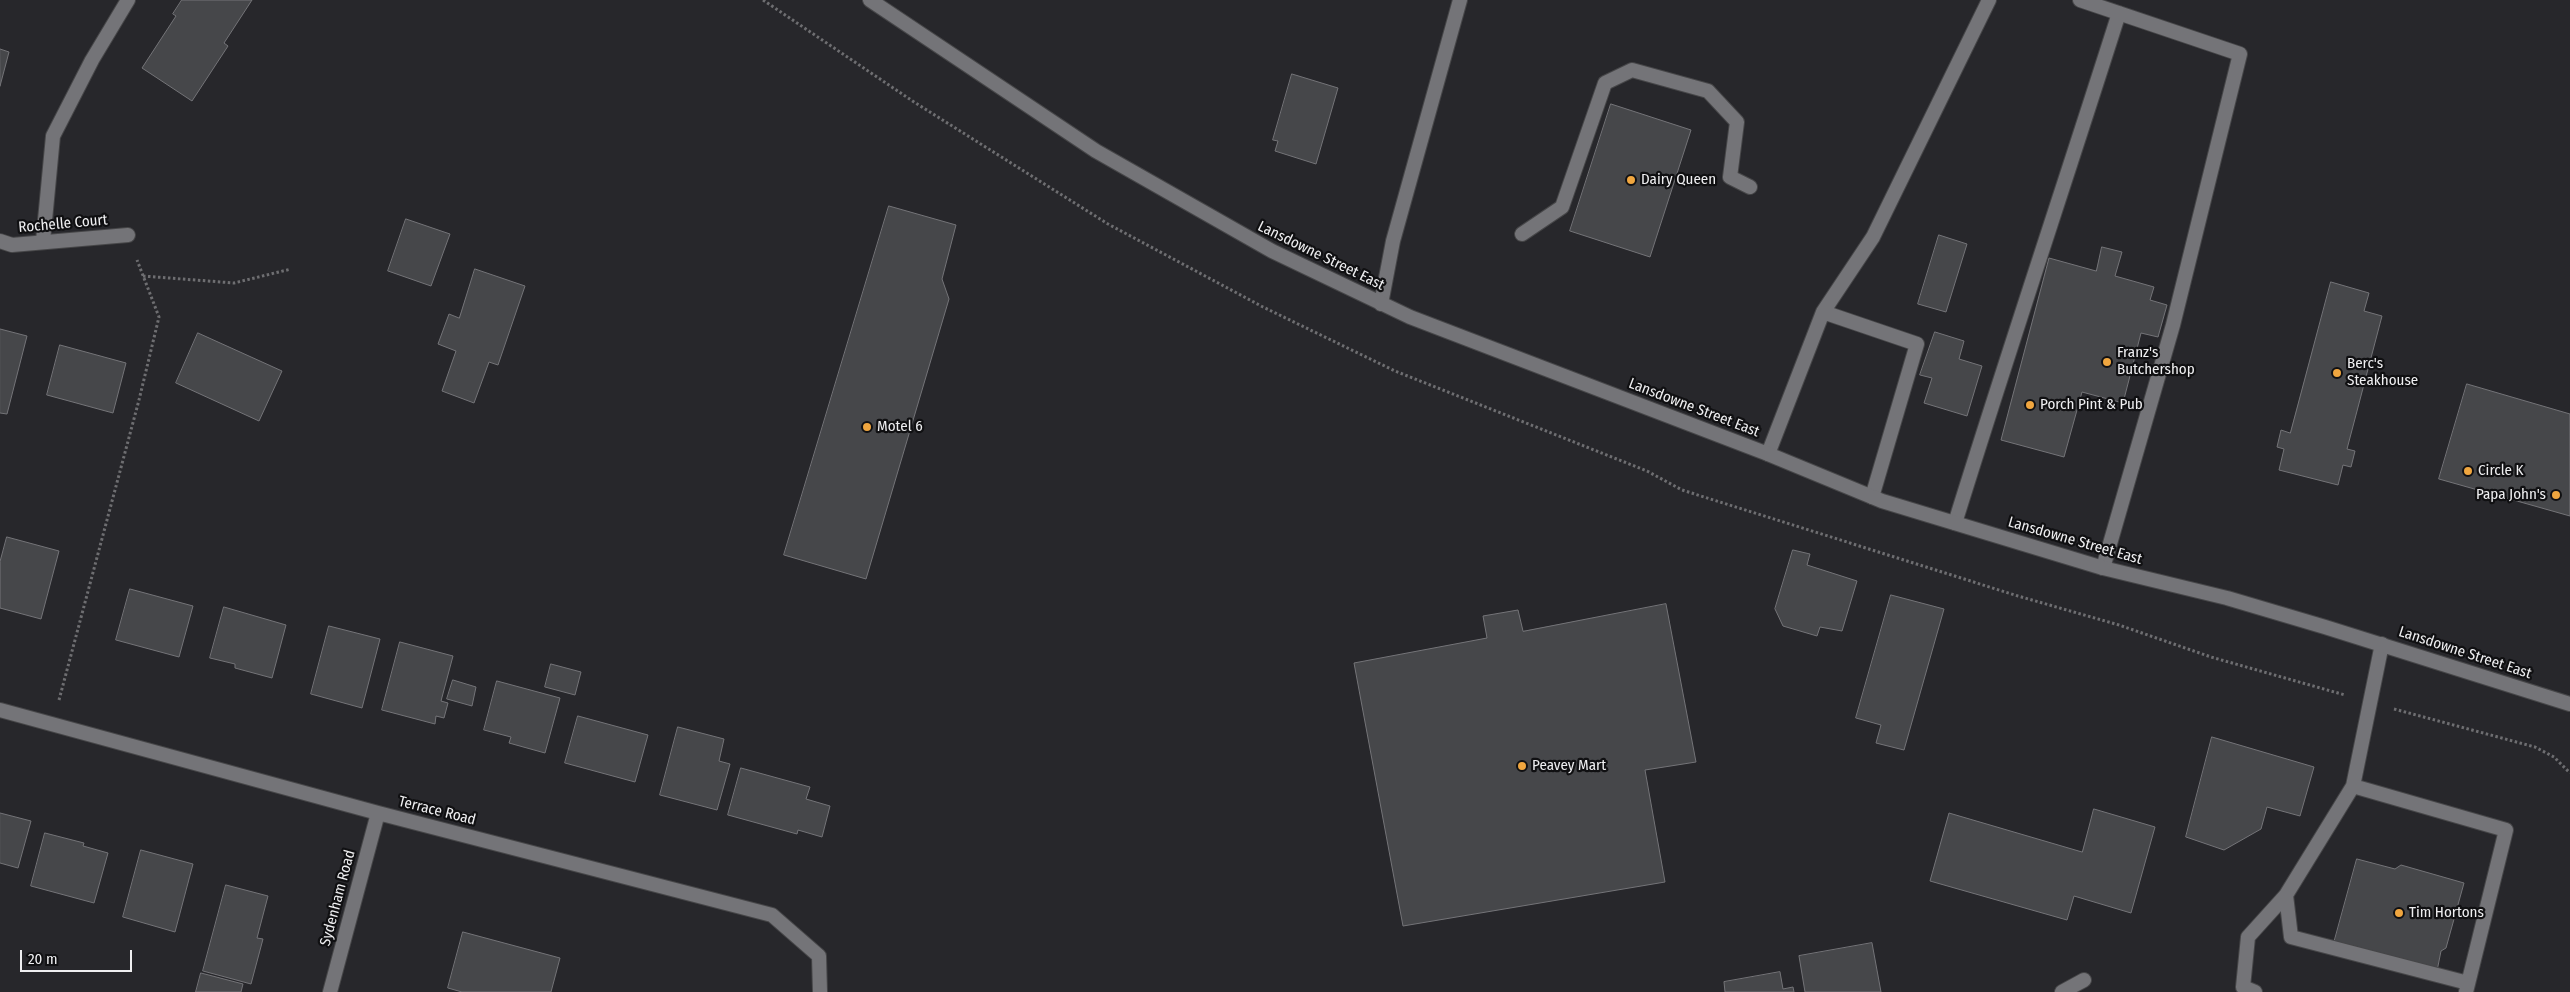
<!DOCTYPE html>
<html>
<head>
<meta charset="utf-8">
<style>
	body { margin:0 }
	#map { position:relative; width:2570px; height:992px; overflow:hidden; background:#27272b; font-family:"Fira Sans Condensed",sans-serif }
	canvas { display:block }
	.scale { position:absolute; left:20px; top:950px; width:112px; height:22px; box-sizing:border-box; border:2px solid #efeff1; border-top:0; padding-left:6px; font-size:15px; line-height:18px; white-space:nowrap; color:#efeff1; -webkit-text-stroke:4px #101012; paint-order:stroke }
</style>
</head>
<body>
<div id="map">
<canvas width="2570" height="992"></canvas>
<div class="scale">20 m</div>
</div>
<script>
const context = document.querySelector('canvas').getContext('2d');
context.lineJoin = 'round';
function paint(path, color) {
  context.fillStyle = color;
  context.fill(path, 'evenodd');
}
function strokePath(path, color, width, dash) {
  context.strokeStyle = color;
  context.lineWidth = width;
  context.lineCap = dash ? 'butt' : 'round';
  context.setLineDash(dash || []);
  context.stroke(path);
}
function label(font, color, halo, rows, align = 'center') {
  context.font = font + ' "Fira Sans Condensed",sans-serif';
  context.lineWidth = 4.5;
  context.setLineDash([]);
  context.textBaseline = 'middle';
  context.strokeStyle = halo;
  context.fillStyle = color;
  for (const [text, x, y, turn = 0] of rows) {
    context.save();
    context.translate(x, y);
    context.rotate((+turn || 0) * Math.PI / 180);
    context.textAlign = isNaN(turn) ? turn : align;
    if (halo) context.strokeText(text, 0, 0);
    context.fillText(text, 0, 0);
    context.restore();
  }
}
const building = new Path2D(`
	M182,0H252L224,43L228,46L192,101L142,68L176,16L173,14Z
	M0,49L9,52L0,86Z
	M1292,74L1338,88L1316,164L1275,151L1278,141L1273,140Z
	M1611,104L1691,130L1650,257L1570,231Z
	M889,206L956,225L942,279L949,299L866,579L784,555Z
	M406,219L450,234L431,286L388,271Z
	M1939,235L1967,244L1946,312L1918,304Z
	M2102,247L2122,252L2115,276L2154,287L2150,300L2167,305L2158,337L2141,333L2123,403L2082,392L2064,457L2001,440L2049,258L2096,271Z
	M475,269L525,286L498,365L489,362L474,403L442,391L456,351L438,344L449,314L459,318Z
	M2331,282L2369,293L2364,311L2382,316L2347,449L2355,451L2351,467L2343,465L2338,485L2279,470L2284,449L2277,447L2281,430L2290,433Z
	M0,329L27,336L7,414L0,413Z
	M1935,332L1964,341L1959,359L1982,366L1967,416L1924,403L1932,378L1920,375Z
	M198,333L282,371L259,421L176,383Z
	M60,345L126,363L113,413L47,395Z
	M2467,384L2570,414V516L2439,479Z
	M7,537L59,551L41,619L0,608V562Z
	M1793,550L1810,554L1807,565L1857,581L1842,631L1820,627L1817,636L1783,626L1775,609Z
	M130,589L193,606L179,657L116,640Z
	M1891,595L1944,609L1904,750L1876,743L1881,725L1856,718Z
	M1666,604L1696,762L1645,770L1665,882L1403,926L1354,663L1487,638L1483,616L1518,610L1523,631Z
	M224,607L286,625L272,678L235,668V664L210,658Z
	M329,626L380,639L362,708L311,694Z
	M400,642L453,656L441,701L448,703L444,718L436,716L435,724L382,710Z
	M551,664L581,672L575,695L545,687Z
	M453,680L476,687L472,706L447,699Z
	M497,681L560,698L545,753L509,743L511,737L484,730Z
	M578,716L648,735L635,782L565,763Z
	M678,727L724,739L719,761L730,764L717,810L660,795Z
	M2212,737L2314,767L2300,816L2267,807L2261,829L2224,850L2186,837Z
	M741,768L810,787L806,799L830,806L822,837L798,830L797,834L728,815Z
	M2094,809L2155,827L2131,913L2074,896L2067,920L1930,881L1949,813L2082,852Z
	M0,813L31,821L18,868L0,863Z
	M45,833L84,843L83,846L108,853L94,903L31,886Z
	M141,850L193,864L175,932L123,917Z
	M2357,859L2395,869L2401,865L2464,883L2446,948L2441,951L2437,971L2334,943Z
	M226,885L268,896L257,938L263,939L251,984L203,971Z
	M463,932L560,958L551,992H462L448,988Z
	M1872,943L1881,992H1805L1799,956Z
	M1780,972L1783,989L1793,987L1794,992H1725L1724,982Z
	M201,973L243,984L241,992H196Z`);
const path = new Path2D(`
	M763,0L914,102L1108,224L1263,307L1395,371L1647,471L1682,490L2018,596L2119,625L2211,657L2345,695
	M143,276L234,283L291,269
	M59,700L139,400L159,317L137,260
	M2394,709L2535,747L2554,757L2570,773`);
const service = new Path2D(`
	M2080,0L2240,54L2173,325L2103,568
	M1522,234L1562,207L1605,83L1632,70L1708,91L1737,122L1730,177L1750,187
	M43,241L53,136L92,60L128,0
	M1381,304L1393,241L1460,0
	M1823,312L1917,344L1872,497
	M1768,454L1823,312L1873,237L1989,0
	M1955,523C2008,352 2065,183 2119,13
	M2382,644L2353,786L2506,830L2466,992
	M2286,895L2291,937L2468,983
	M2255,992L2243,987L2248,937L2286,895L2353,786`);
const minor = new Path2D(`
	M0,241L12,245L128,235
	M0,710L378,813L772,915L819,956L820,992
	M330,992L378,813
	M2062,992L2084,980`);
const secondary = new Path2D(`
	M870,0L1096,151L1272,251L1410,317L1768,454L1882,501L2103,568L2227,598L2325,627L2570,704`);
const markers = [
	[1631,180,5,"#f0a63f"],
	[2107,362,5,"#f0a63f"],
	[2337,373,5,"#f0a63f"],
	[2030,405,5,"#f0a63f"],
	[867,427,5,"#f0a63f"],
	[2468,471,5,"#f0a63f"],
	[2556,495,5,"#f0a63f"],
	[1522,766,5,"#f0a63f"],
	[2399,913,5,"#f0a63f"]
];
const poiNames = [
	["Dairy Queen",1641,180],
	["Franz's",2117,353],
	["Butchershop",2117,370],
	["Berc's",2347,364],
	["Steakhouse",2347,381],
	["Porch Pint & Pub",2040,405],
	["Motel 6",877,427],
	["Circle K",2478,471],
	["Papa John's",2546,495,"right"],
	["Peavey Mart",1532,766],
	["Tim Hortons",2409,913]
];
const streetNames = [
	["Rochelle Court",63,224,-5],
	["Lansdowne Street East",1321,256,26],
	["Lansdowne Street East",1694,408,21],
	["Lansdowne Street East",2075,541,16],
	["Lansdowne Street East",2465,653,18],
	["Terrace Road",437,811,14],
	["Sydenham Road",338,898,-75]
];
paint(building, '#46474a');
strokePath(building, '#747478', 1);
strokePath(service, '#464648', 16);
strokePath(minor, '#464648', 16);
strokePath(secondary, '#464648', 16);
strokePath(path, '#6e6e71', 3, [2.5, 2.5]);
strokePath(service, '#747478', 14);
strokePath(minor, '#747478', 14);
strokePath(secondary, '#747478', 14);
for (const [x, y, r, color] of markers) {
  const dot = new Path2D();
  dot.arc(x, y, r, 0, 2 * Math.PI);
  context.fillStyle = color;
  context.fill(dot);
  strokePath(dot, '#101012', 2);
}
label('15px', '#efeff1', '#101012', poiNames, 'left');
label('15px', '#efeff1', '#101012', streetNames);
</script>
</body>
</html>
